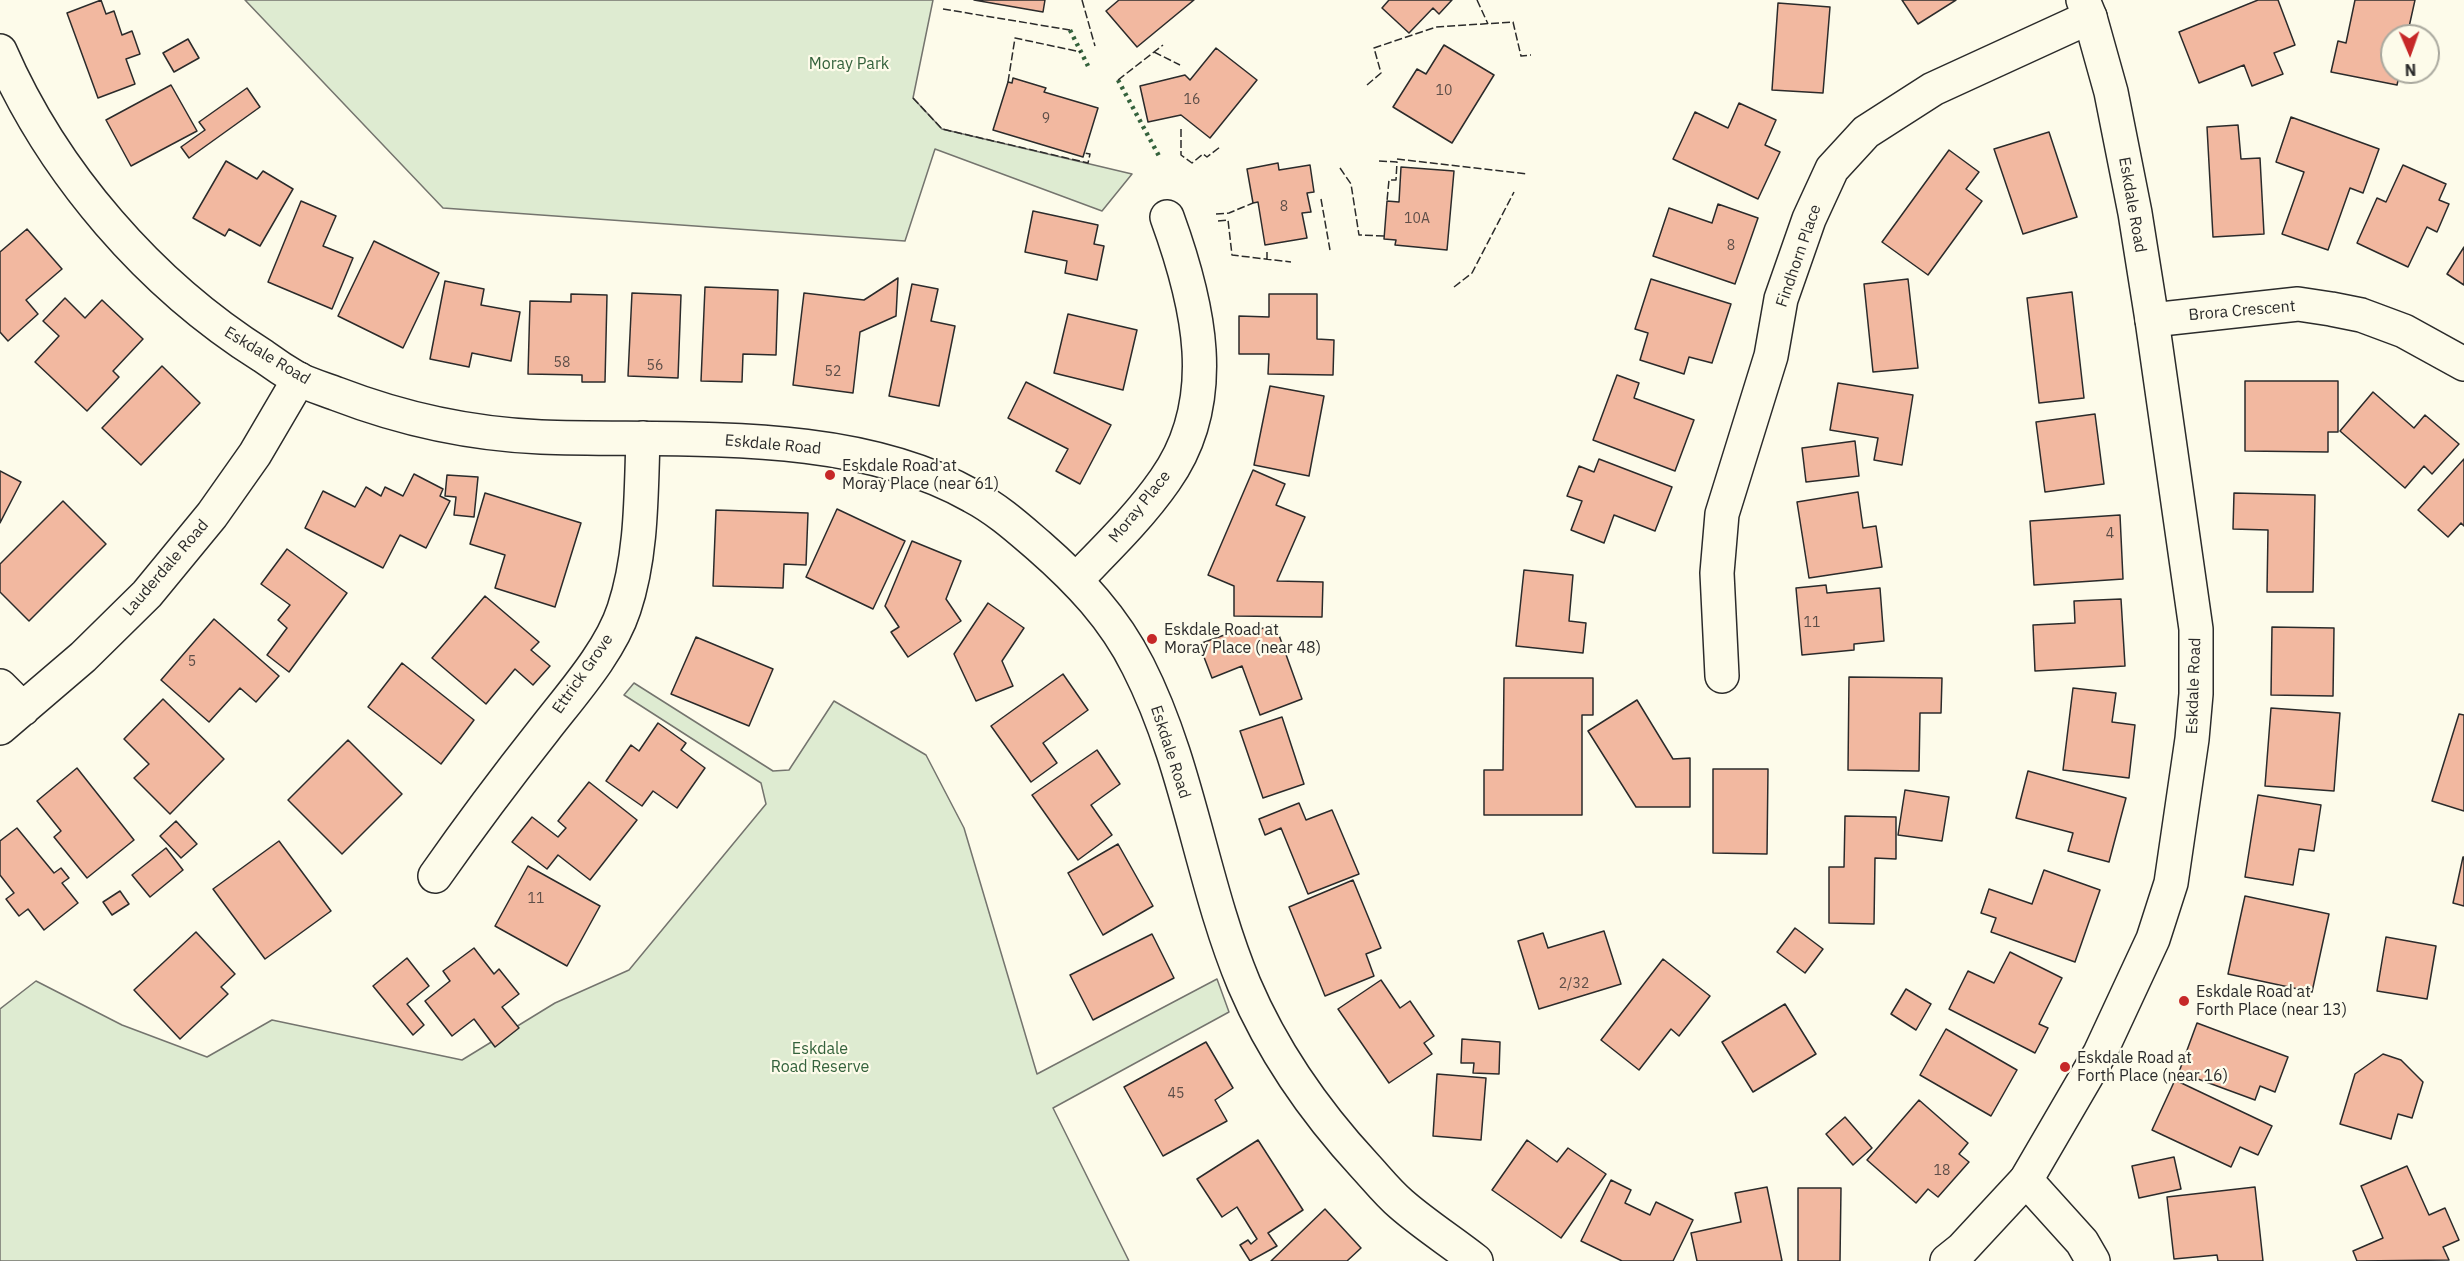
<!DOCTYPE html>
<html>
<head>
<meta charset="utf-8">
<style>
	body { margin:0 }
	#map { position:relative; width:2464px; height:1261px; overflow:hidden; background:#fdfbea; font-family:"IBM Plex Sans",sans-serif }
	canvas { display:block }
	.north { position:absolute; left:2380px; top:24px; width:60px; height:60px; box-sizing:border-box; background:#fdfbea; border:2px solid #a9a89e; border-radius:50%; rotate:178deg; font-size:16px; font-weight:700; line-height:24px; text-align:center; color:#2b2b2b }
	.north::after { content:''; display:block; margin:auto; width:21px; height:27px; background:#c62828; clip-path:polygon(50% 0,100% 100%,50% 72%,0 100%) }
</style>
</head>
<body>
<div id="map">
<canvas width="2464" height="1261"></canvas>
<div class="north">N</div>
</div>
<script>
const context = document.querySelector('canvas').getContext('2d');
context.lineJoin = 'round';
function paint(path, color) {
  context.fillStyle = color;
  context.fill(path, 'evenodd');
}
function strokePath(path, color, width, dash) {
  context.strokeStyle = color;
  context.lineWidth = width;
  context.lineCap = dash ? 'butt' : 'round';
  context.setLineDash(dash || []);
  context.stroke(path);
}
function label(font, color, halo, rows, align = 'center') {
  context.font = font + ' "IBM Plex Sans",sans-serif';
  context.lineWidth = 4.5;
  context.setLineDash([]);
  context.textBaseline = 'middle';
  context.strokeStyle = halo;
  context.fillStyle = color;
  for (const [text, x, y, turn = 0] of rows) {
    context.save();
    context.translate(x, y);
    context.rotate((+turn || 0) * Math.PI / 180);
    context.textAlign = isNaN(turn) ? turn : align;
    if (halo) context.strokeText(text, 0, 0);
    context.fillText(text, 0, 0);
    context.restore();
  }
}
const green = new Path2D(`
	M245,0H933L913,98L942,129L1132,174L1102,211L935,149L905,241L443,208Z
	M634,683L773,771L789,770L834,701L926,755L964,828L1037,1074L1217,979L1229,1012L1053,1108L1129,1261H0V1009L36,981L122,1025L207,1057L272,1020L462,1060L555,1003L629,970L766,804L761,783L624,695Z`);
const building = new Path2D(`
	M101,0L106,14L114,11L122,35L132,31L140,54L126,59L135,84L98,98L67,13Z
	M974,0H1045L1043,12Z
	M1119,0H1194L1137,47L1106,11Z
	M1389,0H1452L1439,14L1433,8L1409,33L1382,8Z
	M1902,0H1956L1918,24Z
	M2258,0H2278L2295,45L2274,53L2283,74L2252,86L2244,65L2199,83L2179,32Z
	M2355,0H2415L2407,36H2392V72H2400L2397,85L2331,72L2338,41L2346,43Z
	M1778,3L1830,7L1823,93L1772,90Z
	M188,39L199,58L174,72L163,53Z
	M1444,45L1494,75L1452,143L1393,107L1417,69L1426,74Z
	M1216,48L1257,80L1210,138L1181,115L1148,122L1140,86L1185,75L1190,80Z
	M1013,78L1046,88L1044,92L1098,108L1083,157L993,130L1008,82L1012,83Z
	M171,85L197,131L131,166L106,120Z
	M247,88L260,107L189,158L181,147L205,130L199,122Z
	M1739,103L1776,120L1765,145L1780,152L1758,199L1673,159L1695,112L1728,128Z
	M2291,117L2379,149L2363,193L2350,188L2328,250L2282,234L2304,172L2276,162Z
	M2238,125L2241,159L2260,158L2264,234L2213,237L2207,127Z
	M2049,132L2077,217L2023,234L1994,149Z
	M1949,150L1979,172L1966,189L1982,201L1928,275L1882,242Z
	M226,161L257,179L263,171L293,189L260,246L229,229L225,236L193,218Z
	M1278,163L1279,170L1310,165L1314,192L1307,193L1311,212L1302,213L1307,238L1265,245L1258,202L1253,203L1247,169Z
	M2403,165L2446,184L2439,200L2449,204L2437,232L2427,227L2408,267L2357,243L2377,198L2386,202Z
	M1401,167L1454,171L1447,250L1395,245L1396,240L1384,239L1387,201L1399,202Z
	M301,201L336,216L323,246L353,258L332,309L268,282Z
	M1718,204L1758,218L1735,284L1653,256L1669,208L1712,223Z
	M1033,211L1098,225L1094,244L1104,246L1097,280L1065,273L1067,261L1025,252Z
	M27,229L62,269L26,300L38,314L8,341L0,332V252Z
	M374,241L439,273L403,348L338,316Z
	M2464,247V285L2447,274Z
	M898,278L896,316L860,332L853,393L793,385L804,293L864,300Z
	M1651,279L1731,304L1712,363L1689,357L1684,374L1640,360L1648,333L1635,329Z
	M1908,279L1918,368L1873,372L1864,284Z
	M445,281L484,289L481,305L520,312L511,361L472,353L469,367L430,359Z
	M912,284L938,289L931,321L955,326L939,406L889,396Z
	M705,287L778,290L776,355L743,354L742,382L701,381Z
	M2072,292L2084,398L2039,403L2027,298Z
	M632,293L681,295L678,378L628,376Z
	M571,294L607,295L605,382H582V375L528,374L530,301L571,302Z
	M1269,294H1317V339L1334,340L1333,375L1268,374L1269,354H1239V316L1269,317Z
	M65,298L85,318L102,300L143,339L113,371L119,377L87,411L35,362L59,336L43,321Z
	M1068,314L1137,330L1123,390L1054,373Z
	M162,366L200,403L141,465L102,428Z
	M1617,375L1639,383L1634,398L1694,420L1675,471L1593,440Z
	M2245,381H2338V432H2328V452L2245,451Z
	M1026,382L1111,425L1080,484L1056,471L1068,449L1008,418Z
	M1838,383L1913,395L1902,465L1874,460L1878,438L1830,430Z
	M1270,386L1324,396L1309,476L1254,465Z
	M2373,392L2414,428L2425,415L2459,444L2432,474L2424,466L2405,488L2340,431Z
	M2095,414L2104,484L2045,492L2036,422Z
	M1855,441L1859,476L1806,482L1802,448Z
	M1599,459L1672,487L1655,531L1614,515L1604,543L1571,530L1582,501L1567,496L1579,466L1594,472Z
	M2464,459V526L2461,523L2448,537L2418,510Z
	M1253,470L1285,484L1276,505L1305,517L1277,581L1323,582L1322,617L1234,616V586L1208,575Z
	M0,471L21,482L0,523Z
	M414,474L443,489L440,496L450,501L426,548L400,535L383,568L305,528L323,491L355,507L366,487L381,496L385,487L403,496Z
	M447,475L478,477L474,517L454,515L456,497L445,496Z
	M1858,492L1863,528L1876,526L1882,567L1809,578L1797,502Z
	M485,493L581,523L555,607L495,588L505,555L470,544Z
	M2234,493L2315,495L2313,592H2267L2268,530L2233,529Z
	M63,501L106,544L29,621L0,592V564Z
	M837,509L905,541L873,609L806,577Z
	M716,510L808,513L806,565L784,564L783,588L713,586Z
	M2120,515L2123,579L2034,585L2030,521Z
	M912,541L961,561L946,599L961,621L908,657L891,632L899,627L885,606Z
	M287,549L347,593L289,672L267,655L287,628L278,620L290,605L261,584Z
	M1524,570L1573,575L1569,621L1586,623L1583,653L1516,646Z
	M1826,585L1827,593L1880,588L1884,641L1854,644V650L1802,655L1796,588Z
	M485,596L539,642L531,650L550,666L533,685L515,669L486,704L432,658Z
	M2121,599L2125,666L2035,671L2033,625L2075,623L2074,601Z
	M988,603L1024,628L1002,661L1013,686L976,701L954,654Z
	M214,619L279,676L256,702L240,688L209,722L161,680Z
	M1275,624L1302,699L1260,715L1242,666L1212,678L1199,644L1247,627L1249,633Z
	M2272,627L2334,628L2333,696L2271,695Z
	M696,637L773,669L749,726L671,694Z
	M402,663L474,720L441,764L368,707Z
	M1063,674L1088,710L1043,743L1057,763L1031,782L991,726Z
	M1849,677L1942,678L1941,713H1920L1919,771L1848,770Z
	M1504,678H1593V715H1582V815H1484V770H1503Z
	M2073,688L2116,693L2112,722L2135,725L2129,778L2063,770Z
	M163,699L224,759L170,814L134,778L149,764L124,739Z
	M1637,700L1673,759L1690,758V807H1636L1588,731Z
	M2271,708L2340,713L2334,791L2265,786Z
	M2459,714L2464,715V811L2432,801Z
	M1282,717L1304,784L1263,798L1240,731Z
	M658,723L686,743L681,750L705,768L677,808L653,791L642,806L606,781L631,745L639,751Z
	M348,740L402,794L342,854L288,800Z
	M1097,750L1120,784L1091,805L1112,835L1078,860L1032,795Z
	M77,768L134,840L87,878L54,837L61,831L37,801Z
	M1713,769H1768L1767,854L1713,853Z
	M2028,771L2126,798L2109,862L2068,851L2073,833L2016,818Z
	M589,782L637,820L590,880L558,855L547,869L512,842L532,817L558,837L566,828L558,821Z
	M1905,790L1949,797L1942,841L1898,835Z
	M2258,795L2321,805L2314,851L2299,849L2293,885L2245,877Z
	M1299,803L1306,820L1332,810L1359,874L1308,894L1281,828L1265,835L1259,819Z
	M1845,816L1896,817V859L1875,858L1874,924L1829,923V867H1844Z
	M176,821L197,844L181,858L160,836Z
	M17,828L54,873L61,868L69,878L62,883L78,903L44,930L28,909L19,916L6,899L14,893L0,875V841Z
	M279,841L331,911L265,959L213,889Z
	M1118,844L1153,906L1103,935L1068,873Z
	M166,848L183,870L150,897L132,875Z
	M2463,857H2464V906L2453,903Z
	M528,866L600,906L567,966L495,926Z
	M2044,870L2100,890L2075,962L1991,932L1996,918L1981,913L1989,889L2032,904Z
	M1353,880L1381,948L1366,954L1374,976L1325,996L1289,907Z
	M120,891L129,904L112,915L103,902Z
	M2245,896L2329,914L2312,992L2228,974Z
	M1795,928L1823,949L1805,973L1777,952Z
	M1604,931L1621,984L1539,1009L1518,941L1543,933L1548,948Z
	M196,932L235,974L221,987L228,994L180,1039L134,990Z
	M1152,934L1174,978L1093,1020L1070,975Z
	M2386,937L2436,946L2427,999L2377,991Z
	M474,948L494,974L499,969L519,994L502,1007L519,1028L495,1047L474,1019L452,1036L425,1001L450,981L443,971Z
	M2010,952L2062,978L2039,1024L2048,1028L2035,1053L1949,1009L1968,971L1994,983Z
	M407,958L429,986L407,1004L424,1025L413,1035L373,986Z
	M1663,959L1710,996L1679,1036L1671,1029L1639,1070L1601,1040Z
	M1381,980L1400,1008L1410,1001L1434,1036L1424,1043L1432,1054L1389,1083L1338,1009Z
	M1906,989L1931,1004L1916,1030L1891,1014Z
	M1785,1004L1816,1054L1753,1092L1722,1042Z
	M2197,1023L2288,1057L2275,1092L2260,1086L2255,1100L2179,1072Z
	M1946,1029L2017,1070L1991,1116L1920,1075Z
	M1462,1039L1500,1042L1499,1074L1473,1073L1474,1063H1461Z
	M1206,1042L1233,1088L1215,1100L1227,1121L1163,1156L1124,1087Z
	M2383,1054L2401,1060L2423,1082L2412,1118L2398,1114L2391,1139L2340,1124L2355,1074Z
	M1437,1074L1486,1078L1481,1140L1433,1136Z
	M2175,1080L2272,1126L2258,1155L2240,1147L2231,1167L2152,1130Z
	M1919,1100L1968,1143L1959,1154L1969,1162L1938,1197L1928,1189L1916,1203L1867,1160Z
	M1845,1117L1872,1148L1853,1165L1826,1134Z
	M1258,1140L1303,1210L1268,1233L1277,1246L1250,1261L1240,1245L1248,1240L1251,1244L1257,1239L1237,1207L1222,1217L1197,1179Z
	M1527,1140L1557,1162L1568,1148L1606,1174L1561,1238L1492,1190Z
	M2174,1157L2181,1189L2139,1198L2132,1166Z
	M2407,1166L2429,1215L2445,1208L2459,1240L2443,1247L2449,1260L2357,1261L2353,1251L2383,1238L2361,1186Z
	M1611,1180L1631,1190L1625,1203L1650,1215L1656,1202L1693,1220L1673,1261H1622L1581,1241Z
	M1767,1187L1782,1261H1697L1691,1233L1741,1222L1735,1193Z
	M2255,1187L2263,1261H2218L2217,1255L2174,1259L2167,1197Z
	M1798,1188H1841L1840,1261H1798Z
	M1325,1209L1361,1248L1347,1261H1271Z`);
const street = new Path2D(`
	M2152,320L2298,304L2331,309L2361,315L2404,331L2464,364
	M1077,579C1108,547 1140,516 1165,480C1222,400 1198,302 1167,217
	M1722,676L1717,573L1722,514L1771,356L1781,299L1809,219L1832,169L1866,132L1933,89L2090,17
	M0,686L23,709
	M0,728L83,657L147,594L212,515L255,454L299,379
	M435,876C470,826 506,778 544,730C571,695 610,652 624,609C642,555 641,495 643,438
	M2026,1180L2082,1242L2093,1261`);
const secondary = new Path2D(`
	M0,51C53,173 150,285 263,356C274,364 286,372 298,379C310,385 324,389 337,394C402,419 471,434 541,437C679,442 849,426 972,496C997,509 1018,528 1039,546C1079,581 1114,618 1138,666C1189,766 1201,881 1244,984C1273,1052 1315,1112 1365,1166C1377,1179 1388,1193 1401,1204C1425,1225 1452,1242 1476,1261
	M1947,1261L1962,1249L2026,1180L2100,1053L2153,939L2171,883L2192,739L2196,694V629L2152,320L2135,213L2111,92L2090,17L2083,0`);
const hedge = new Path2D(`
	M1070,30L1088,66
	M1118,80L1159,156`);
const fence = new Path2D(`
	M1082,0L1095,46
	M1477,0L1488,24
	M943,9L1070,30
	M1154,52L1180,65
	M1118,80L1163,45
	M1008,82L1015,38L1081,52
	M1367,85L1381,73L1374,48L1436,27L1513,22L1521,56L1531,55
	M913,98L942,129L1088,163L1090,154L1084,153
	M1181,129V155L1192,163L1203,154L1207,157L1220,147
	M1397,159L1528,174
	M1379,161L1397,162L1396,180H1389L1387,201
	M1340,168L1351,184L1359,235L1384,236
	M1321,199L1330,250
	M1216,214L1229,213L1253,203
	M1218,221L1228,220L1232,255L1291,262
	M1267,260V250
	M1454,287L1472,273L1514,192`);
const markers = [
	[830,475,6,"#c62828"],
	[1152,639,6,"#c62828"],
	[2184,1001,6,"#c62828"],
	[2065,1067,6,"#c62828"]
];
const numberNames = [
	["10",1444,91],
	["16",1192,100],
	["9",1046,119],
	["8",1284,207],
	["10A",1417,219],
	["8",1731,246],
	["58",562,363],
	["56",655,366],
	["52",833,372],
	["4",2110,534],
	["11",1812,623],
	["5",192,662],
	["11",536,899],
	["2/32",1574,984],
	["45",1176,1094],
	["18",1942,1171]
];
const parkNames = [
	["Moray Park",849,64],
	["Eskdale",820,1049],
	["Road Reserve",820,1067]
];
const streetNames = [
	["Eskdale Road",2132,205,80],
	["Findhorn Place",1799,256,-71],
	["Brora Crescent",2242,311,-5],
	["Eskdale Road",267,356,31],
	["Eskdale Road",773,445,5],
	["Moray Place",1140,507,-51],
	["Lauderdale Road",166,568,-49],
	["Ettrick Grove",583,674,-55],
	["Eskdale Road",2194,686,-88],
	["Eskdale Road",1170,752,72]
];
const poiNames = [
	["Eskdale Road at",842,466],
	["Moray Place (near 61)",842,484],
	["Eskdale Road at",1164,630],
	["Moray Place (near 48)",1164,648],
	["Eskdale Road at",2196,992],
	["Forth Place (near 13)",2196,1010],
	["Eskdale Road at",2077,1058],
	["Forth Place (near 16)",2077,1076]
];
paint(green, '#deebd1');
strokePath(green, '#74746e', 1.5);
paint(building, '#f2b8a0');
strokePath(building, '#2b2b2b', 1.5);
strokePath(street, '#2b2b2b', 36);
strokePath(secondary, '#2b2b2b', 36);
strokePath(street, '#fdfbea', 33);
strokePath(secondary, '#fdfbea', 33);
strokePath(hedge, '#34623c', 4.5, [3, 4.5]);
strokePath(fence, '#2b2b2b', 1.5, [8, 3]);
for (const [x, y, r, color] of markers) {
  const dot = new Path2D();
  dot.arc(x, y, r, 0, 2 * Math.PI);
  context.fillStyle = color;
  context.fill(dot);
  strokePath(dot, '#fdfbea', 2);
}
label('14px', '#5d4e48', null, numberNames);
label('16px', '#34623c', '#fdfbea', parkNames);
label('16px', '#2b2b2b', '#fdfbea', streetNames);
label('16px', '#2b2b2b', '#fdfbea', poiNames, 'left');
</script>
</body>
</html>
